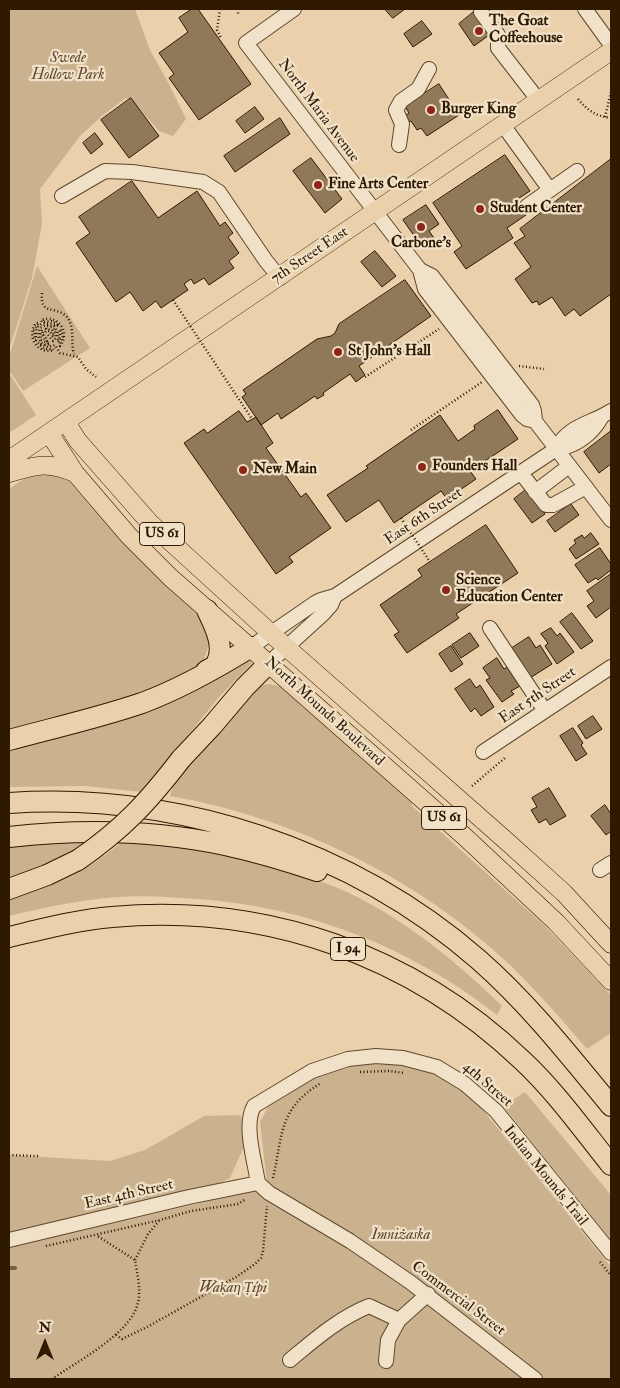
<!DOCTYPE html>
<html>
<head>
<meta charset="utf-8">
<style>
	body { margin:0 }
	#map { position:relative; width:620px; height:1388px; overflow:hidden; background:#ead1ac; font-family:"IM FELL Double Pica",serif }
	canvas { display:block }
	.frame { position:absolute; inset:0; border:10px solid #2f1900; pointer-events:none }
	.north { position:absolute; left:20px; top:1318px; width:50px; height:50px; -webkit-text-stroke:4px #f1e1c9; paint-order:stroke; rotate:0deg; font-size:14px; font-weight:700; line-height:20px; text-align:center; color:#2f1900 }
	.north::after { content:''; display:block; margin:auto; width:18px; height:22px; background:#2f1900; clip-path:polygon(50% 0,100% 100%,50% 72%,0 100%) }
</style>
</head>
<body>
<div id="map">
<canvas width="620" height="1388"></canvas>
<div class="frame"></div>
<div class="north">N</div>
</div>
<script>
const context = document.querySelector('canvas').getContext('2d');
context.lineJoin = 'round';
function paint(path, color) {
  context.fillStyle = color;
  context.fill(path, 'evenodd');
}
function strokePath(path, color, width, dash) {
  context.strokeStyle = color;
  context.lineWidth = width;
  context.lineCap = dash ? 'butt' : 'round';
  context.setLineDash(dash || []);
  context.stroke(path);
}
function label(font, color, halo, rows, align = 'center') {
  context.font = font + ' "IM FELL Double Pica",serif';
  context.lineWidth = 4.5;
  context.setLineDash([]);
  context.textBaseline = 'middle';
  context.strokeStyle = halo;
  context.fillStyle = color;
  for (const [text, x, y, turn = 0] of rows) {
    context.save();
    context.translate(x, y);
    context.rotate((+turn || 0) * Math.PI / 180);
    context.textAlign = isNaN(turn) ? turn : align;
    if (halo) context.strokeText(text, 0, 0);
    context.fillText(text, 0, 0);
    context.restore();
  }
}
const green = new Path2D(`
	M9,9H135L150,50L169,84L186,119L173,136L159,131L137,106L126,98L103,115L80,136L40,189L42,224L32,278L9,350Z
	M37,266L90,348L23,391L9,370V357Z
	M9,373L36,415L9,433Z
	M43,472L65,477L106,524L204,618L209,645L202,664L154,688L112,702L9,729V489L27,477Z
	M247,659L252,663L219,697L142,792L85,786L9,787V750C65,736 123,723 177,700C202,689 224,674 247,659Z
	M269,684L280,686L286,690L412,801V806L545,926L611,995V1033L587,1049C562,1020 538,992 510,965C418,878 295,818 170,796L173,786L196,756L257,688L262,685Z
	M125,839C177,842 229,854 278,868C304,876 329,883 353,895C408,922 458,963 502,1006L497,1015C409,946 308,907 197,899C171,897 144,895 117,897C81,900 45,907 9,916V900C51,887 92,869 125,839Z
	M93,840L66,857L9,879V844Z
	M364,1062L398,1063L432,1071L473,1098L611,1267V1379H9V1245L58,1236L236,1195L267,1183L260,1122L268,1107L320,1075Z
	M525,1092L611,1195V1240L503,1106Z
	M240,1115L250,1133L230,1178L189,1197L9,1240V1155L110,1161L145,1150L204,1116Z`);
const stream = new Path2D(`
	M9,1268H15`);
const building = new Path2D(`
	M192,9H198L251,84L199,120L169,78L174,74L159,53L188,32L179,18Z
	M385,9H405L393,18Z
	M475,11L492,33L474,46L459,24Z
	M422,21L432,34L413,47L404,34Z
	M439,84L459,115L427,136L421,128L417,130L411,121L406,124L402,118L409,113L405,106Z
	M131,98L159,136L129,158L101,120Z
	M255,107L264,119L245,133L236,121Z
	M280,118L290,134L235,172L224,156Z
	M95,133L103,144L91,154L83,143Z
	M505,155L530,191L516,200L526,215L507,228L513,238L466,269L454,252L462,246L433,203Z
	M311,158L342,199L325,213L293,171Z
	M611,159V294L580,316L574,309L565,316L552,297L539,305L537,301L532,303L515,279L531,267L514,243L525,236L520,229Z
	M132,181L158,218L197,191L220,226L225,222L233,233L228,237L239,253L229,261L234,268L209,285L204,278L194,284L191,279L184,284L188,290L161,308L156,301L143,311L130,292L116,302L76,243L90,233L79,217Z
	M426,205L439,224L429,231L434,238L422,247L403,220Z
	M375,251L396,276L382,287L361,262Z
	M405,280L431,316L359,366L365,375L356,382L350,374L323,393L324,395L317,399L315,396L281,419L278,413L261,425L242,397L246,394L243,390L317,339L331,336L335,333L339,324Z
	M498,410L518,439L470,471L476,479L447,499L441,491L394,523L379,500L346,522L327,495L368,468L366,466L440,415L458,441L475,429L474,426Z
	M239,411L247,422L256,417L273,443L266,448L301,497L306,493L331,528L289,557L293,562L276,574L184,443L204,429L207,433Z
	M611,431V464L599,473L584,452Z
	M527,489L545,514L532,523L514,499Z
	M571,504L579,515L555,532L547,521Z
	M486,525L518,573L456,614L459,618L407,653L394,635L399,632L380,605L422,576L418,570Z
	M591,533L599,544L576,559L569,549L576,543L574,540L582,535L584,538Z
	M600,548L611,564V570L598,580L596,578L588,583L575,565Z
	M611,574V607L596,618L587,606L594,601L587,591Z
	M572,613L593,641L581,649L560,622Z
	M551,628L557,636L560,633L574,652L557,664L545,646L548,643L541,634Z
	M470,633L479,646L461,658L452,645Z
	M529,637L536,648L540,645L552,664L530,678L512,648Z
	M451,646L463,664L451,672L439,654Z
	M497,658L504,669L507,667L520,686L511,691L514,694L502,702L486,680L490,678L483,668Z
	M470,679L476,688L480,685L494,707L481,716L475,708L471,712L455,689Z
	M593,716L602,729L586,739L578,726Z
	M573,728L583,743L581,745L587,754L576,761L560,736Z
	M549,788L566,816L550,825L546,819L539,823L531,810L537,807L532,798Z
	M605,805L611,814V831L606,835L591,816Z`);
const path = new Path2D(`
	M220,9L217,30L221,38
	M238,9V15
	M578,99C588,111 596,116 611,118
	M605,117L611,92
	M42,293C40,315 53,306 65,315C76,325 70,341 74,354
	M48,335L53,341L56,338L55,331L52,327L47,326L46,329L52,330L54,336H53L50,331H46L44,335L47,341L45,340L42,335L43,331L42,330L40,335L41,340L50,344C40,347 36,337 40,328L46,325L54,326L58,333V342L60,337V330L61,329L63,336L59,345L60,346C71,332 58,314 41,320L42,322L53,321L59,326C46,322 34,320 36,340H35L34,330L39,323H36C26,336 37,355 54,350L53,349H44L38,343L48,347L55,345L60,353L78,357L86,369L96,377
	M519,366L544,369
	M365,377L439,329
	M411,430L482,382
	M472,786L506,757
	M360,1072L389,1071L404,1073
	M9,1155L38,1156
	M273,1178C283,1135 278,1109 321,1083
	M46,1246L160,1220L191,1211L238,1204L246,1199
	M135,1260L148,1234L159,1221
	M600,1262L611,1276
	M116,1335L122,1339L149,1326L236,1277L255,1264L261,1258L263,1251L267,1206
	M52,1379C75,1363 129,1334 137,1306C142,1292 137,1274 135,1260L96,1235`);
const minor = new Path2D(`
	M294,9L246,43L420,270L425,289L522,415L527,419L535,421
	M585,9L611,45
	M481,12L498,35V48L539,101
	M503,125L550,190
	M399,145L402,124L396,110L401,101L418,89L429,69
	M62,196L105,171L132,172L203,182L219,192L266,261L280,278
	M527,206L577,171
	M420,270L432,276L532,405L534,411L535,421L611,520
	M556,449C568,425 591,424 611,411
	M521,473L546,505H553L586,487
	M535,492L569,466
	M490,628L545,711
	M251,647L315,603L321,600L335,596L556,449C575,447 592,434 601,418
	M269,663L324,613L331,605L335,596
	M483,752L611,667
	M600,870L611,863
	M258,1183C255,1162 243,1125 254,1106L312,1071L348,1059L376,1056L403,1058L437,1067L465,1084L496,1111L611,1253
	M258,1183L269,1193L350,1241L410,1282L535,1379
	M9,1240L189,1197L258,1183
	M290,1360C314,1340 339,1318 369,1306L399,1320L428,1294
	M386,1361L388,1340L399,1320`);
const major = new Path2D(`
	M66,422L78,441L150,523L286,647L503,838L564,893L611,944
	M49,433L75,473L129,536L170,577L464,836L556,922L611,981
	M9,460L611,51
	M9,473C37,465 47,461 75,473`);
const highway = new Path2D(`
	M206,671C209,669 214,667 216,664C226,647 214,625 207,610
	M9,740C53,728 98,718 142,703C180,689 217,668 251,647
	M181,759L212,726L245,687L269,663
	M9,803C177,792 352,849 479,960C529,1004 569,1055 611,1106
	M9,837C81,829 154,830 225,845C257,852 287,861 317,871
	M9,889L47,875L78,860
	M9,937C43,929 77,920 112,917C266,903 412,955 523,1061C556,1092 583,1130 611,1165`);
const pathBridge = new Path2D(`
	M173,300L252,419
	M401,518L430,562`);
const highwayBridge = new Path2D(`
	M78,860C123,829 148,802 181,759`);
const markers = [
	[479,31,5,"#8f2418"],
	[431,110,5,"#8f2418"],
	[318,185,5,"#8f2418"],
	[480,209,5,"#8f2418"],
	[421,227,5,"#8f2418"],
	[338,352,5,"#8f2418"],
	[422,467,5,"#8f2418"],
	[243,470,5,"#8f2418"],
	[446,590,5,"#8f2418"]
];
const shields = [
	[162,534,45],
	[444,818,45],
	[348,949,35]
];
const shieldNames = [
	["US 61",162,534],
	["US 61",444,818],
	["I 94",348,949]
];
const poiNames = [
	["The Goat",489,22],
	["Coffeehouse",489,39],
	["Burger King",441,110],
	["Fine Arts Center",328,185],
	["Student Center",490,209],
	["Carbone's",421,244,"center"],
	["St John's Hall",348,352],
	["Founders Hall",432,467],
	["New Main",253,470],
	["Science",456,581],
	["Education Center",456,598]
];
const parkNames = [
	["Swede",68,59],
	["Hollow Park",68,76],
	["Imniżaska",401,1236],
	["Waḳaƞ Ṭípi",233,1289]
];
const streetNames = [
	["North Maria Avenue",318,111,53],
	["7th Street East",310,256,-34],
	["East 6th Street",424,517,-34],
	["East 5th Street",538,696,-34],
	["North Mounds Boulevard",324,712,42],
	["4th Street",487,1085,41],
	["Indian Mounds Trail",545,1176,51],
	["East 4th Street",129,1195,-13],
	["Commercial Street",458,1299,37]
];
paint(green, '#cab28f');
strokePath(stream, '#796244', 4);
paint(building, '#907959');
strokePath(building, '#2f1900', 1);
strokePath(minor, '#5e472b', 16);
strokePath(major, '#2f1900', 19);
strokePath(highway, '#2f1900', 22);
strokePath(path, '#2f1900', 2.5, [1, 2.5]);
strokePath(minor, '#f1e1c9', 14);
strokePath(major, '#ead1ac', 18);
strokePath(highway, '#ead1ac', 20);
strokePath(highwayBridge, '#2f1900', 22, []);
strokePath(pathBridge, '#2f1900', 2.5, [1, 2.5]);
strokePath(highwayBridge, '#ead1ac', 20);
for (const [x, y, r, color] of markers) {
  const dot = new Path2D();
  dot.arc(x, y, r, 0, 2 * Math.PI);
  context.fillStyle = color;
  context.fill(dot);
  strokePath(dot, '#f1e1c9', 2);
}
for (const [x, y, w] of shields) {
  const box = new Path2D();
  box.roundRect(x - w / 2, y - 11.5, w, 23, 4);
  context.fillStyle = '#f1e1c9';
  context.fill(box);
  strokePath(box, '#2f1900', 1);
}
label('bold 14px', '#2f1900', null, shieldNames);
label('bold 15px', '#2f1900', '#f1e1c9', poiNames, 'left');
label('italic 15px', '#5e472b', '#f1e1c9', parkNames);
label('15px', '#2f1900', '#f1e1c9', streetNames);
</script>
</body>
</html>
